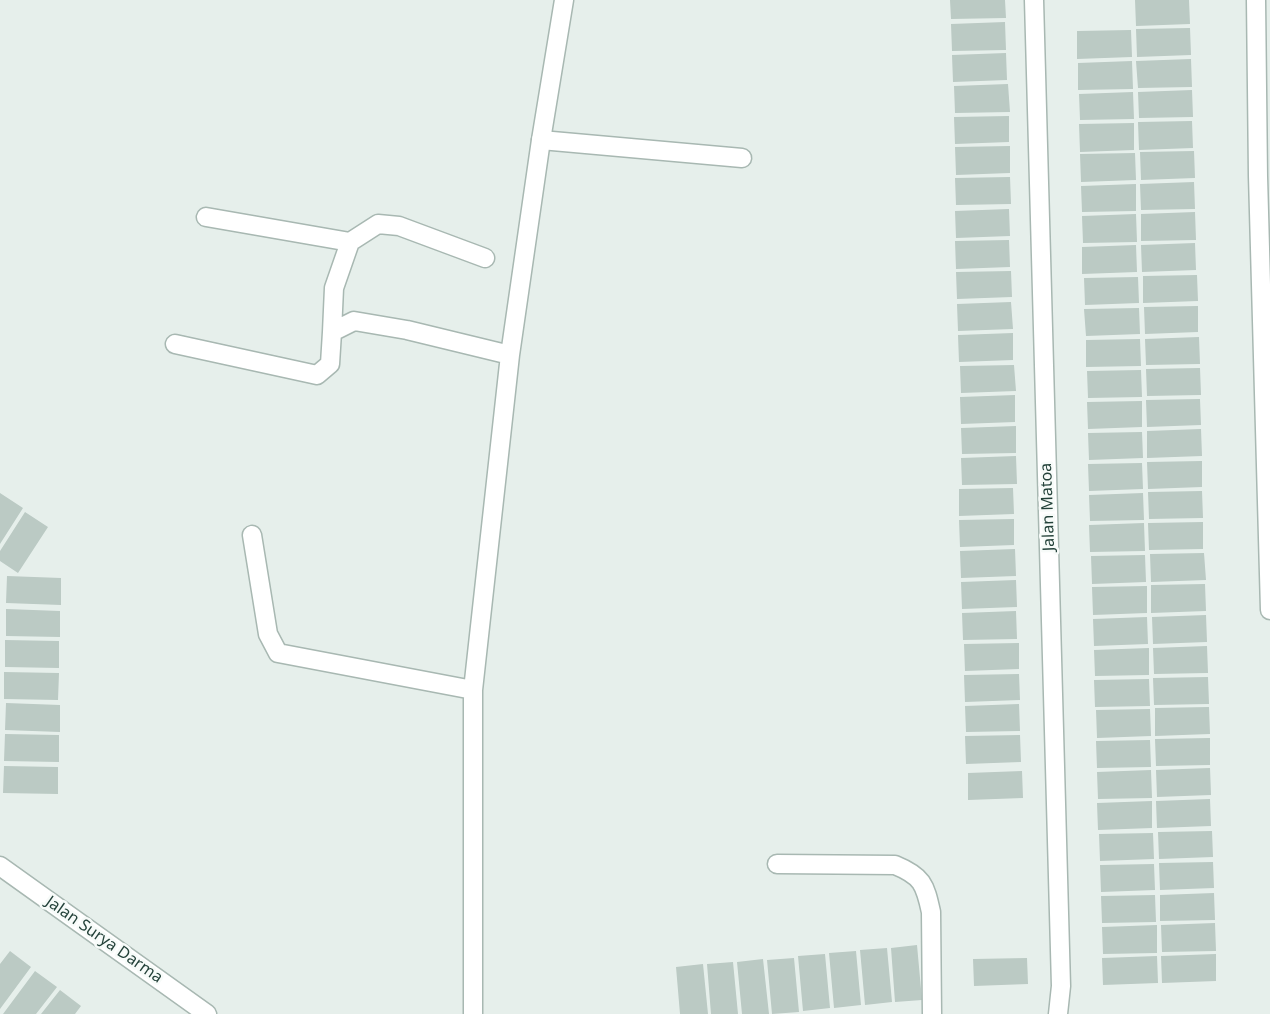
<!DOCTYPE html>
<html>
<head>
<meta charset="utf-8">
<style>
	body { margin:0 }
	canvas { display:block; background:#e6efeb }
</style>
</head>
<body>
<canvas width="1270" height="1014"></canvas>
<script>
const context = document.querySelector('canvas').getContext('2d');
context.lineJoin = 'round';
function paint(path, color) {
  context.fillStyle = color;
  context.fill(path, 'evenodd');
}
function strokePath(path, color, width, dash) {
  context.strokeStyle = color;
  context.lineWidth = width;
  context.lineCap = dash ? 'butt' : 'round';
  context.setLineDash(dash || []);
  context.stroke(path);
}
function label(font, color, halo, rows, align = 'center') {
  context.font = font + ' "Noto Sans",sans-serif';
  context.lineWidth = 5;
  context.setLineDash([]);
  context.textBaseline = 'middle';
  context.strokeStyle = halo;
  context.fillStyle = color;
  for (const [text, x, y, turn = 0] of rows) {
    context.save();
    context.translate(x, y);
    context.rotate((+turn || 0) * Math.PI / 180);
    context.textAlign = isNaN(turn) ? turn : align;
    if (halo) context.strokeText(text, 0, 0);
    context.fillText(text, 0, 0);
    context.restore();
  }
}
const building = new Path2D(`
	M950,0H1005L1006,18L951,19Z
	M1135,0H1189L1190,24L1136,26Z
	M1005,22L1006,50L952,51L951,24Z
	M1190,28L1191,55L1137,57L1136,29Z
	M1131,30L1132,57L1077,59V31Z
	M1006,53L1007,80L953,82L952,55Z
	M1191,59L1192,87L1138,88L1136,61Z
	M1132,61L1133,89L1078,90V63Z
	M1008,84L1010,112L955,113L954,86Z
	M1192,90L1193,117L1139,118L1138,92Z
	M1133,92L1134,119L1080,120L1079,94Z
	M1009,116V142L955,144L954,117Z
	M1192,121L1193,148L1139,150L1138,122Z
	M1134,123V150L1080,152L1079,124Z
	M1010,146V173L956,175L955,147Z
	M1194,151L1195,178L1141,180L1140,152Z
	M1135,153L1136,180L1081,182L1080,154Z
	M1010,177L1011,204L956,205L955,178Z
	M1194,182L1195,209L1141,210L1140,184Z
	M1136,184V211L1082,212L1081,186Z
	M1009,209L1010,236L956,238L955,211Z
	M1195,212L1196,240L1141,241V214Z
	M1136,214L1137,242L1083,243L1082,216Z
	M1009,240L1010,267L956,269L955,241Z
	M1195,243L1196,270L1142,272L1141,245Z
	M1136,245L1137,272L1082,274V247Z
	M1011,271L1012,297L957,299L956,272Z
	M1197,275L1198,301L1143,303V276Z
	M1138,277L1139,303L1085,305L1084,278Z
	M1011,302L1013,329L958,331L957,304Z
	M1198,306V332L1145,334L1144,307Z
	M1139,308L1140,334L1086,336L1084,309Z
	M1013,333V360L959,362L958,335Z
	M1199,337L1200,364L1146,365L1145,339Z
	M1140,339L1141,366L1086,367V340Z
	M1014,365L1016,391L961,393L960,366Z
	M1200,368L1201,395L1147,396L1146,369Z
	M1141,370L1142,397L1088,398L1087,371Z
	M1015,395V422L961,424L960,397Z
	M1200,399L1201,425L1147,427L1146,400Z
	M1142,401V427L1088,429L1087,402Z
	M1016,426V453L962,454L961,428Z
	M1201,429L1202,456L1147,458V431Z
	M1142,432L1143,458L1089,460L1088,433Z
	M1016,456L1017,484L962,485L961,458Z
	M1202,461V487L1148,489L1147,462Z
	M1142,463L1143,489L1089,491L1088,464Z
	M1013,488L1014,514L959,516V489Z
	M1202,491L1203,518L1149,519L1148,492Z
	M0,493L23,508L0,544Z
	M1143,493L1144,520L1090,521L1089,495Z
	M25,512L48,527L18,573L0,561V551Z
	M1014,519V545L960,547L959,520Z
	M1203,522V549L1149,550L1148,523Z
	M1144,523L1145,551L1090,552L1089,525Z
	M1015,549L1016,576L961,578L960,551Z
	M1204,553L1206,580L1151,582L1150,554Z
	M1145,555L1146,582L1092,584L1091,556Z
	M7,576L61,578V605L6,603Z
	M1016,580L1017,607L962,609L961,582Z
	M1205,584L1206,611L1151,613V585Z
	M1147,586V613L1093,615L1092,587Z
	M6,609L60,611V637L6,636Z
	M1016,611L1017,639L963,640L962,613Z
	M1206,615L1207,642L1153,644L1152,617Z
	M1147,617L1148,644L1094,646L1093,619Z
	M5,640L59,641V668L5,667Z
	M1019,643V669L965,671L964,644Z
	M1207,646L1208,673L1154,674L1153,648Z
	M1149,648V675L1095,676L1094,650Z
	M4,672L59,673L58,700L4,699Z
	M1019,674L1020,700L965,702L964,675Z
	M1208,677L1209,704L1154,705L1153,678Z
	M1149,679L1150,706L1095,707L1094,680Z
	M6,703L60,705V732L5,730Z
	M1019,704L1020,731L966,732L965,706Z
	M1209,707L1210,734L1155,736V708Z
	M1150,709L1151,736L1097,738L1096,710Z
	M5,734L59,735V762L4,761Z
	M1020,735L1021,762L966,764L965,736Z
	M1210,738V765L1156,766L1155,739Z
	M1150,740L1151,767L1097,768L1096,741Z
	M4,766L58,767V794L3,793Z
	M1210,768L1211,795L1157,797L1156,770Z
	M1151,770L1152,798L1098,799L1097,772Z
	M1022,771L1023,798L968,800V773Z
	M1210,799L1211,826L1157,828L1156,801Z
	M1152,801V828L1098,830L1097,803Z
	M1212,831L1213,857L1159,859L1158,832Z
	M1153,833L1154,859L1100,861L1099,834Z
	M1213,862L1214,888L1160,890L1159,863Z
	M1154,864L1155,890L1101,892L1100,865Z
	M1214,893L1215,920L1160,921V895Z
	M1155,895L1156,922L1102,923L1101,896Z
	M1215,923L1216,951L1162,952L1161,925Z
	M1157,925V953L1103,954L1102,927Z
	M917,945L922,1000L895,1002L891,948Z
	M887,948L892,1002L865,1005L860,950Z
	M10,951L31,967L0,1009V964Z
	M856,951L861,1005L834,1008L829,953Z
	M825,954L830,1008L803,1011L798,956Z
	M1216,954V981L1162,983L1161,956Z
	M1157,956L1158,983L1103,985L1102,958Z
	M794,958L799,1012L772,1014L767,960Z
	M1027,958L1028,984L974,986L973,959Z
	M763,959L769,1014H742L737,962Z
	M733,962L738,1014H711L707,964Z
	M703,964L708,1014H680L676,967Z
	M35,971L57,987L36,1014H3Z
	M60,990L81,1006L75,1014H41Z`);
const lane = new Path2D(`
	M541,140L742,158`);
const street = new Path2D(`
	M1034,0L1061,986L1058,1014
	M1256,0L1258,176L1270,610
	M206,217L350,242
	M332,332L334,288L350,242L378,224L399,226L485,258
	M175,344L317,375L330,364L332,332L354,321L407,330L510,355
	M252,535L268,634L278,653L473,690
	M777,864L895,865C922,876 925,884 931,912L932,1014
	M0,866L207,1014
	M473,1014V690L510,355L541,140L564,0`);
const streetNames = [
	["Jalan Matoa",1048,507,-92],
	["Jalan Surya Darma",104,940,35]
];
paint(building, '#bbcac4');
strokePath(lane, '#a8b8b2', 21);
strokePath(street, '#a8b8b2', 21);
strokePath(lane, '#fff', 18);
strokePath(street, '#fff', 18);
label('16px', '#24423a', '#f7fbf9', streetNames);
</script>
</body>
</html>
